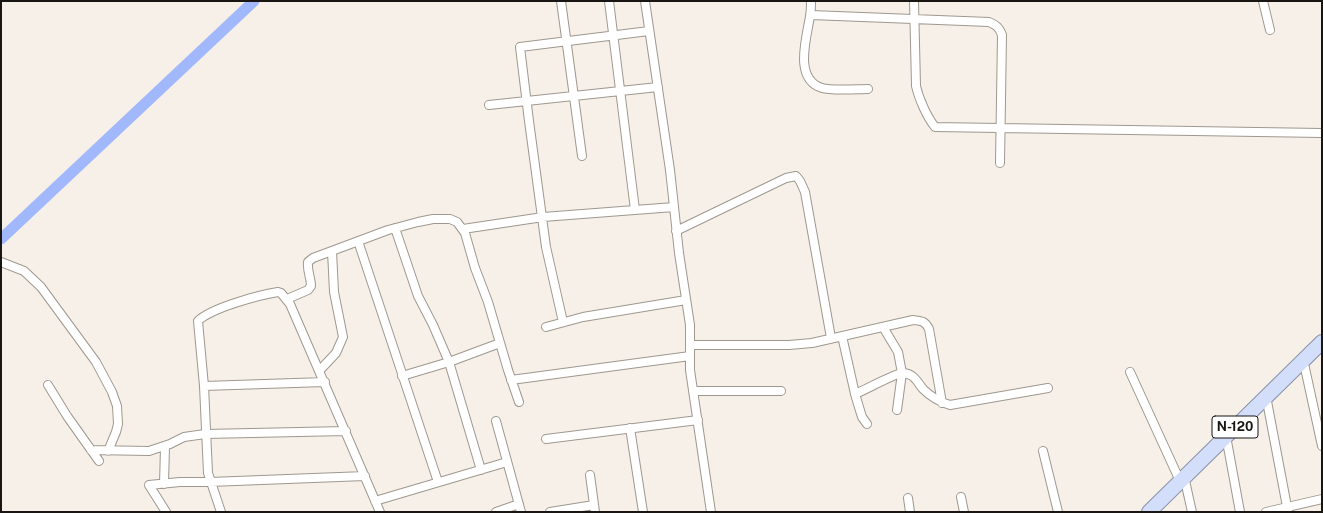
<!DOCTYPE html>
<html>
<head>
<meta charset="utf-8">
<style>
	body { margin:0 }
	#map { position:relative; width:1323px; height:513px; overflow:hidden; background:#f7f0e8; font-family:"Public Sans",sans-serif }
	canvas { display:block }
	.frame { position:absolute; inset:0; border:2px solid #181512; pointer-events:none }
</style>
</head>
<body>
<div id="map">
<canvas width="1323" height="513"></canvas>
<div class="frame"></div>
</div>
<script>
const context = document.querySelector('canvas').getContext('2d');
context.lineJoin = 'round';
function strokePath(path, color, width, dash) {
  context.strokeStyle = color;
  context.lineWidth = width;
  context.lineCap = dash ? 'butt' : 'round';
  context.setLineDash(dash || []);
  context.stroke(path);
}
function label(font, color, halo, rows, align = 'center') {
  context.font = font + ' "Public Sans",sans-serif';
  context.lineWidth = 4;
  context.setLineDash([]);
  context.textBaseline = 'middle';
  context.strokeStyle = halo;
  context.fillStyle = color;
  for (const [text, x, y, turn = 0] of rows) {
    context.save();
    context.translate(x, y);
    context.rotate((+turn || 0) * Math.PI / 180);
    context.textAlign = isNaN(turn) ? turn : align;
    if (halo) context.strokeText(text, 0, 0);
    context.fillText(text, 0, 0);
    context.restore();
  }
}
const canal = new Path2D(`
	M1,239L254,1`);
const minor = new Path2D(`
	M561,1L582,156
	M609,1L635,210
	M645,1L670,170L679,253L690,325V370L711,512
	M811,1C811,6 811,11 810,16C807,37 793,79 822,88C831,91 858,89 868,89
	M914,1L916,86C919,99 927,117 935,127L1322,133
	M1263,1L1270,30
	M811,15L989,22C996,25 999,27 1002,35L1000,163
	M489,105L658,87
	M395,228L418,296L433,325L449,362L481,470
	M463,229L543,217L674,207
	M676,231L786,178L796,176L800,181L805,192L831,338
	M358,241L438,482
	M1,262L24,271L41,287L96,362L112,392L117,406L118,424L116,432L108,451
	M287,299L308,290L311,286C311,278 307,271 308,262L313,258L388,230L418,222L433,219H450L457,222L465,233L475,268L488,302L508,370L519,402
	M563,322L546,247L529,121L520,47L649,31
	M546,327L583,317L686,300
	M883,327L898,352L902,373L897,410
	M842,336L855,394L862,417L867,424
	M690,345H789L812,343L913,320C922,321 925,321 929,329L942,403
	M1303,359L1322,446
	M320,370L336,353L343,337L334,292L332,251
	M1130,372L1180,481
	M402,376L449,362L500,343
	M511,380L690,356
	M48,385L67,416L99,461
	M204,386L325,382
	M693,391H781
	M855,394C863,391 896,373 902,373C914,373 917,382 923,389C930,396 940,402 950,405L1048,388
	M1266,396L1288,512
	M496,421L521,512
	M630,428L643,512
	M1226,436L1240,512
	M546,439L698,420
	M91,450L149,451L170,444L184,437L205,434L346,431
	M1043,451L1058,512
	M590,475L595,512
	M1184,476L1192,512
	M164,484L165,447
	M961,497L964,512
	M908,498L910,512
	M375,501L507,462
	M166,512L149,485L180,482H210L365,476
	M221,512L208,473L204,386L198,321C211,308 259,295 278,292L281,293L290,304L380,512
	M496,512L519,504
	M550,512L594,505
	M1266,512L1322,499`);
const trunk = new Path2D(`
	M1149,512L1322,342`);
const shields = [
	[1235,427,46]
];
const shieldNames = [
	["N-120",1235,427]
];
strokePath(canal, '#a2b8fc', 11);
strokePath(minor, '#9e988f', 10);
strokePath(trunk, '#8a92a8', 16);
strokePath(minor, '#fff', 8);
strokePath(trunk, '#d3defa', 14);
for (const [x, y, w] of shields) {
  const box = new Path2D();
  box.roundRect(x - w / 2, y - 11, w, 22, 3);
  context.fillStyle = '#fff';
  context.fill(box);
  strokePath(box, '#181512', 1);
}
label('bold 13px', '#181512', null, shieldNames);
</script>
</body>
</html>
